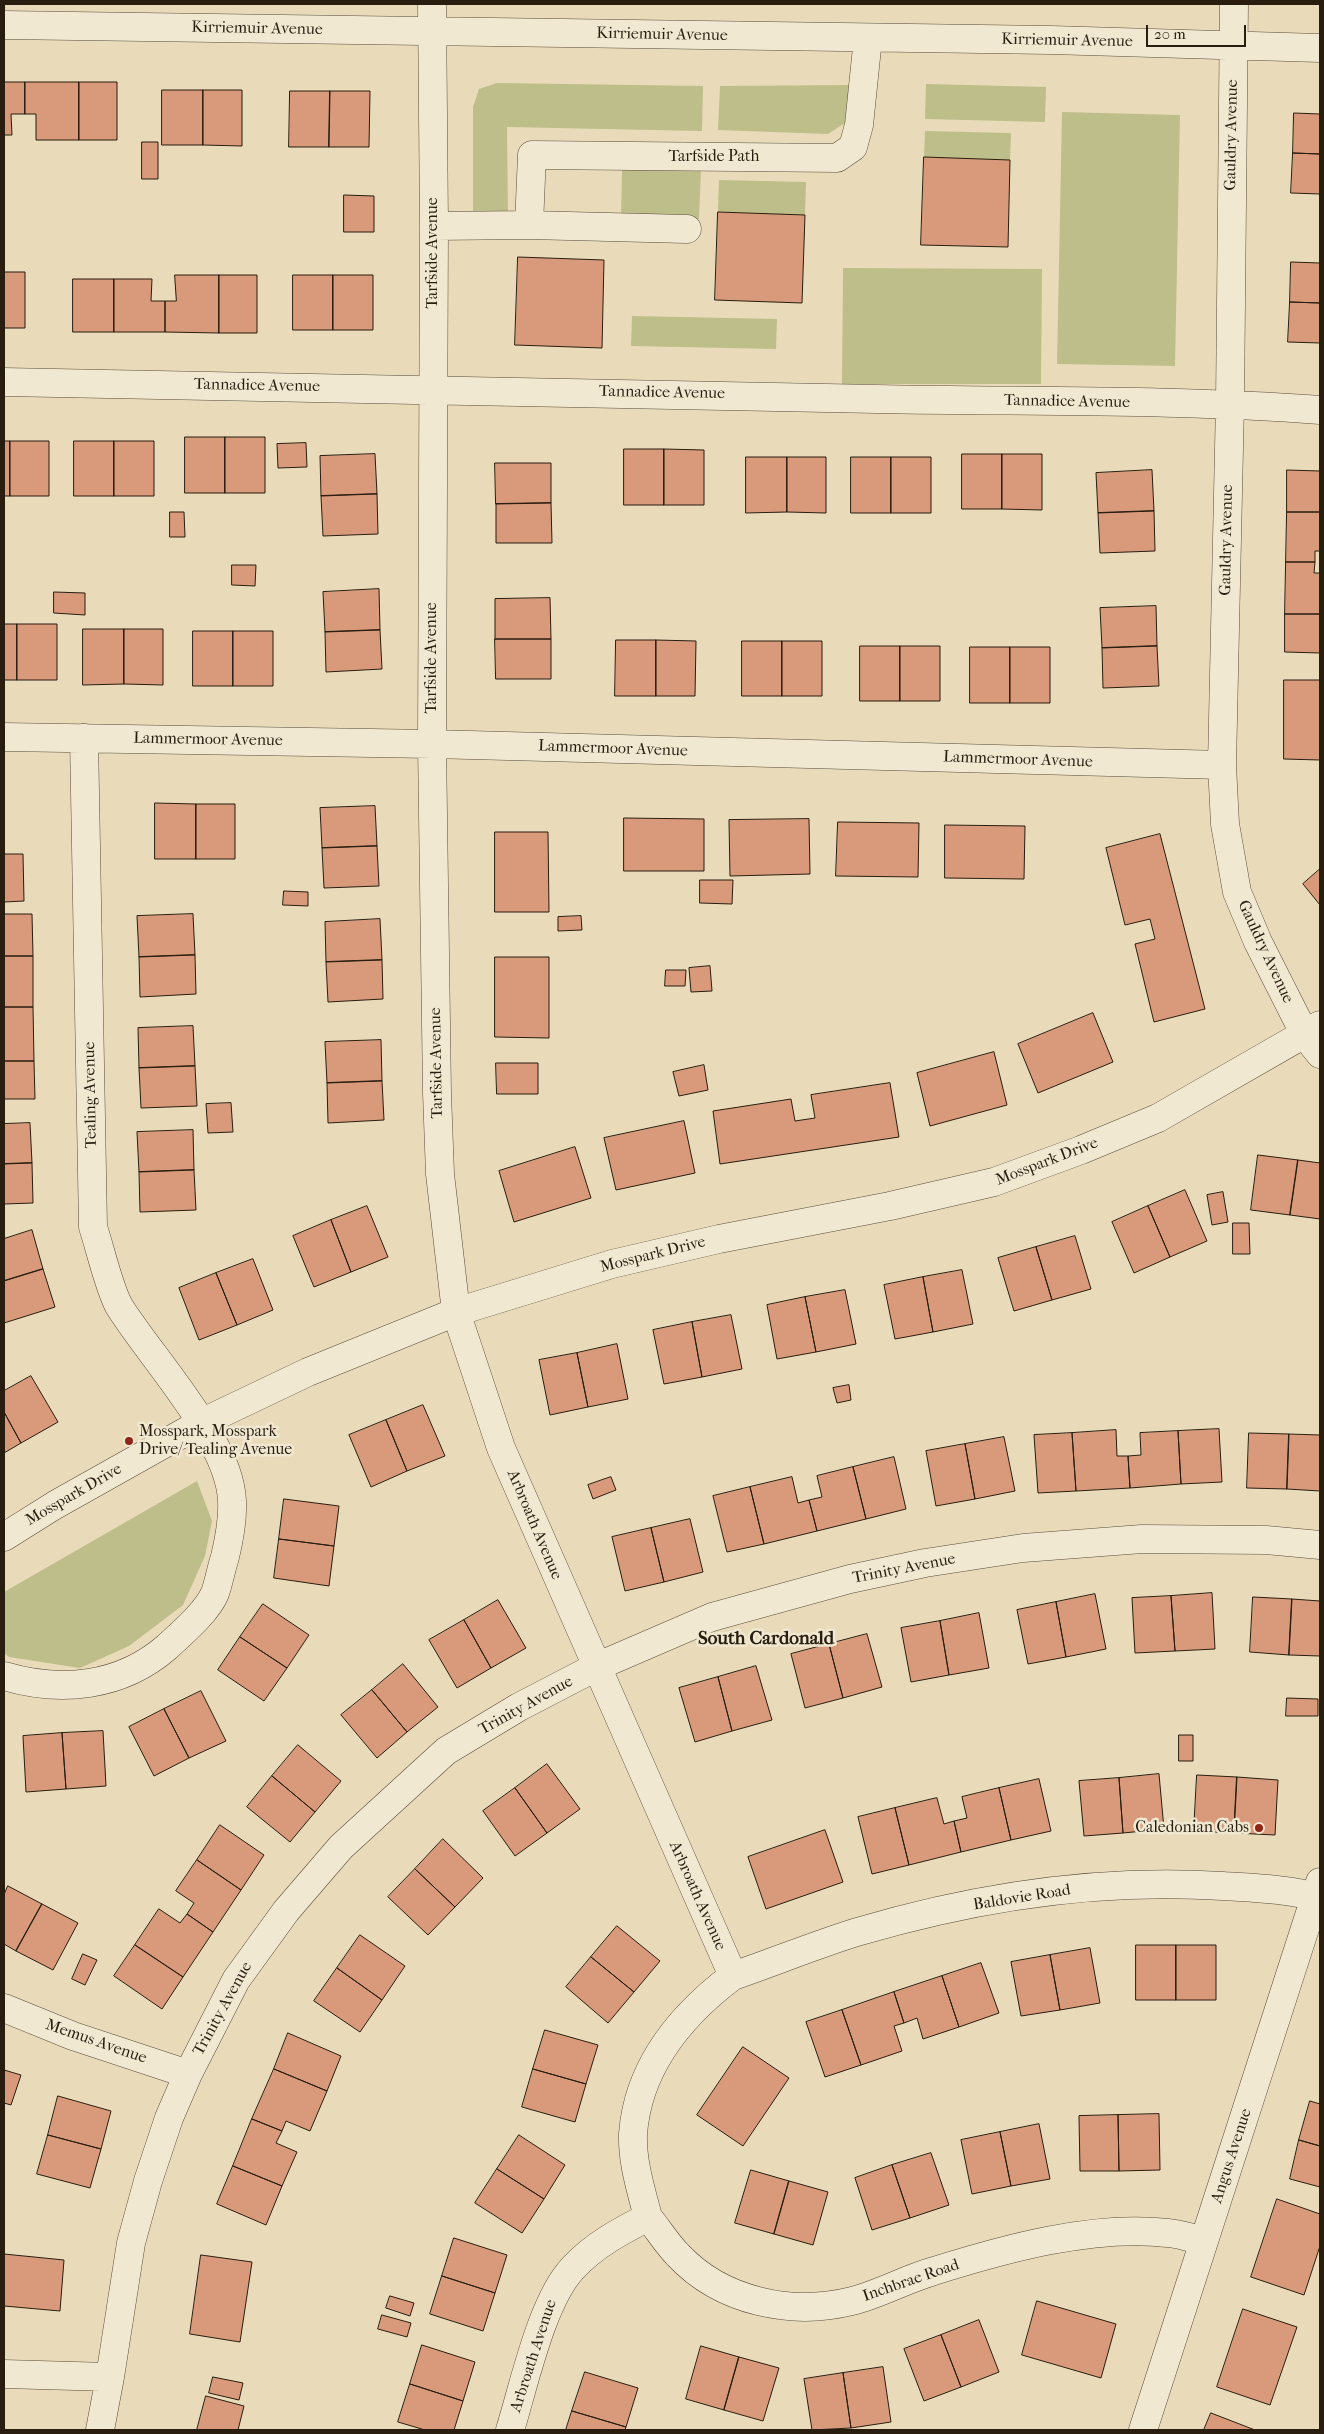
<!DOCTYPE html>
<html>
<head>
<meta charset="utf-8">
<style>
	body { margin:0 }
	#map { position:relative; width:1324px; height:2434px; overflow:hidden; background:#e9dbb9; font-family:"IM FELL French Canon",serif }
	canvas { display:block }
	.frame { position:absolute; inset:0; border:5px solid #281d0f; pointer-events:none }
	.scale { position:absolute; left:1146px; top:25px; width:100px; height:22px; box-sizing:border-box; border:2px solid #281d0f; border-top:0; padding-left:6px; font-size:15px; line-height:18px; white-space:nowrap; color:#281d0f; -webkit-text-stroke:4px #f1e8d2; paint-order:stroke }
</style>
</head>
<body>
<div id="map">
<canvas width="1324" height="2434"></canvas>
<div class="frame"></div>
<div class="scale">20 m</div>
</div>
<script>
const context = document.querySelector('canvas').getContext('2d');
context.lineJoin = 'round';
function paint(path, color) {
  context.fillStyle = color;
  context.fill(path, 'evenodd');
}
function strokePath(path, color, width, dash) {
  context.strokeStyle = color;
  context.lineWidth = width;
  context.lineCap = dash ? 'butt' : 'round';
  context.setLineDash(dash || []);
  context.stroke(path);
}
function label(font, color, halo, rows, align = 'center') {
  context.font = font + ' "IM FELL French Canon",serif';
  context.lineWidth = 5;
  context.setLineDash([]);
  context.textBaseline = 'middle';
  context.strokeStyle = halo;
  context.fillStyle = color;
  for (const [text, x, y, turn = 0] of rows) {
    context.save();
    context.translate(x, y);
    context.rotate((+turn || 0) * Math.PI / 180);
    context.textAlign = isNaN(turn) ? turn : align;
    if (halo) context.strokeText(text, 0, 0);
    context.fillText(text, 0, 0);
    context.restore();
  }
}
const green = new Path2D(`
	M497,83L703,86L702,131L507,127L508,219H473V107L479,89Z
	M926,84L1046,87L1045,122L925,119Z
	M850,85V106L845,123L828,134L718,130L720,86Z
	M1062,112L1180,115L1175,366L1057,364Z
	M925,131L1011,133L1010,160L924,157Z
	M622,169L701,170L699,219L621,218Z
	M719,180L806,182L805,215L718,212Z
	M843,268L1042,269L1041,384H842Z
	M632,316L777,319L776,349L631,346Z
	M197,1481L212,1521L205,1556L183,1605L129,1646L80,1668L9,1657L4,1653V1592Z`);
const building = new Path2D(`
	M4,82H25V114H11L12,135H4Z
	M25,82H79V140H36V114H25Z
	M79,82H117V140H79Z
	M162,90H203V145H162Z
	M203,90H242V146L203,145Z
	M290,91H330L329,147H289Z
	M330,91H370L369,147H329Z
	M1294,113L1320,114V154L1293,153Z
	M142,142H158V179H142Z
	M1293,153L1320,154V194L1291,193Z
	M924,157L1010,160L1008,247L921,245Z
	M344,195L374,196V232H344Z
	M718,212L805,215L802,303L715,300Z
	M518,257L604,260L602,348L515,345Z
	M1291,262L1320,263V303L1290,302Z
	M4,272H25V328H4Z
	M175,275H219V333L165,332V301H176Z
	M219,275H257V333H219Z
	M293,275H333V330H293Z
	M333,275H373V330H333Z
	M73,279H114V332H73Z
	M114,279H152L151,301H165V332H114Z
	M1290,302L1320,303V343L1288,342Z
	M185,437H225V493H185Z
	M225,437H265V493H225Z
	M4,441H10V496H4Z
	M10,441H49V496H10Z
	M74,441H114V496H74Z
	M114,441H154V496H114Z
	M306,443L307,467L278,468L277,444Z
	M624,449H664V505H624Z
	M664,449L704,450V505H664Z
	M375,454L377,494L321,496L320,456Z
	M962,454H1002V509H962Z
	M1002,454H1042V510L1002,509Z
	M746,457H787V512L746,513Z
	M787,457H826V513L787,512Z
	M851,457H891V513H851Z
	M891,457H931V513H891Z
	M495,463H551V503L496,504Z
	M1152,470L1154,511L1098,513L1096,473Z
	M1287,470L1320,471V512H1287Z
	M377,494L378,534L323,536L321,496Z
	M551,503L552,543H496V504Z
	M1154,511L1155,551L1100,553L1098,513Z
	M170,512H184L185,537H170Z
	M1287,512H1320V551H1315V562H1286Z
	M1286,562H1315L1314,573H1320V614H1285Z
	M232,565H256L255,586L232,585Z
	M379,589L380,630L325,632L323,592Z
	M54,592L85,593V615L54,613Z
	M550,598L551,639H495V599Z
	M1156,606L1157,646L1102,648L1100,608Z
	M1285,614H1320V653L1285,652Z
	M4,624H17V680H4Z
	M17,624H57V680H17Z
	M83,629H124V684L83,685Z
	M124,629H163V685L124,684Z
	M380,630L382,669L326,672L325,632Z
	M193,631H233V686H193Z
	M233,631H273V686H233Z
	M495,639H551V679H496Z
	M616,640H656V696H615Z
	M656,640L696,641L695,696H656Z
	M742,641H782V696H742Z
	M782,641H822V696H782Z
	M860,646H900V701H860Z
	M900,646H940V701H900Z
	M1157,646L1159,686L1103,688L1102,648Z
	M970,647H1010V703H970Z
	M1010,647H1050V703H1010Z
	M1284,680H1320V760L1284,759Z
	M155,803L196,804V859H155Z
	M196,804H235V859H196Z
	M375,806L377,846L322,848L320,808Z
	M624,818L704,819V871H624Z
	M809,819L810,874L730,876L729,820Z
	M838,822L919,823L918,877L836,876Z
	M945,825L1025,826L1024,879L945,878Z
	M495,832H548L549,912H495Z
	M1160,834L1205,1009L1154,1022L1135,944L1155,939L1150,919L1125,925L1106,848Z
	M377,846L379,886L324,888L322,848Z
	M4,854H23L24,901L4,902Z
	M1320,869V905L1303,884Z
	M700,880H733L732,904L700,903Z
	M284,891L308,892V906L283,905Z
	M4,914H32L33,956H4Z
	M193,914L195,955L139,957L137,916Z
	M581,916L582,930L558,931V917Z
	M380,919L382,960L326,962L325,922Z
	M195,955L196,994L140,997L139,957Z
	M4,956H33V1007H4Z
	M495,957H549V1038L495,1037Z
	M382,960L383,999L328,1002L326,962Z
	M710,966L712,991L691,992L689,968Z
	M666,970H686L685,986H665Z
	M4,1007H33L34,1061H4Z
	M1093,1013L1113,1062L1038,1093L1018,1044Z
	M193,1026L195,1066L139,1068L138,1028Z
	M381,1040L382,1081L327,1083L325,1042Z
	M994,1052L1007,1105L930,1126L917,1073Z
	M4,1061H34L35,1099H4Z
	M496,1063H538V1094H497Z
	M704,1065L708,1090L679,1096L673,1072Z
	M195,1066L197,1106L141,1108L139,1068Z
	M382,1081L384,1120L328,1123L327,1083Z
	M890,1083L899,1137L720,1164L713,1111L791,1099L795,1121L815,1118L811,1095Z
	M231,1103L233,1132L208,1133L206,1104Z
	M684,1121L695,1173L616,1190L604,1138Z
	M30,1123L32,1163L4,1164V1124Z
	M193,1130L194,1170L139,1172L137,1132Z
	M575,1147L591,1198L514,1222L499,1171Z
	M1258,1155L1298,1160L1290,1215L1251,1210Z
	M1298,1160L1320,1163V1219L1290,1215Z
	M32,1163L33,1203L4,1204V1164Z
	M194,1170L196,1210L140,1212L139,1172Z
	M1185,1190L1207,1241L1170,1257L1148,1206Z
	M1223,1192L1228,1222L1212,1225L1207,1195Z
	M367,1206L388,1257L351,1272L331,1220Z
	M1148,1206L1170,1257L1134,1273L1112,1222Z
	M331,1220L351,1272L314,1287L293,1236Z
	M1233,1223H1249L1250,1254H1233Z
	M32,1230L43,1269L4,1281V1239Z
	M1075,1236L1091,1289L1052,1300L1036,1247Z
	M1036,1247L1052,1300L1014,1311L998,1258Z
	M253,1259L273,1310L237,1325L216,1273Z
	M43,1269L55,1307L4,1323V1281Z
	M962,1270L973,1324L933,1332L923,1277Z
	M216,1273L237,1325L199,1340L179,1288Z
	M923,1277L933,1332L895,1339L884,1285Z
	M845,1290L856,1344L816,1352L805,1297Z
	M805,1297L816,1352L777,1359L767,1305Z
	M731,1315L742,1369L702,1377L692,1322Z
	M692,1322L702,1377L664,1384L653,1330Z
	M617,1344L628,1399L588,1407L577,1353Z
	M577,1353L588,1407L550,1415L539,1360Z
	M31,1376L58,1422L21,1443L4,1412V1391Z
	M849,1385L851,1400L837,1403L833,1388Z
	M423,1405L445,1456L407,1471L386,1420Z
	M4,1412L21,1443L4,1453Z
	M386,1420L407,1471L371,1487L349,1435Z
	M1219,1429L1222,1482L1181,1484L1178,1431Z
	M1116,1430L1117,1456H1128L1130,1488L1076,1491L1072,1433Z
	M1178,1431L1181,1484L1130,1488L1128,1456L1141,1455L1140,1433Z
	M1072,1433L1076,1491L1038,1493L1034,1435Z
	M1249,1433L1289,1434L1287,1489L1247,1488Z
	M1289,1434L1320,1435V1491L1287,1489Z
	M1004,1437L1015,1491L975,1499L965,1444Z
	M965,1444L975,1499L936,1506L926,1451Z
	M894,1457L906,1509L866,1519L853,1467Z
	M853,1467L866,1519L817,1531L809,1500L822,1497L817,1476Z
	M611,1477L616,1490L593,1499L588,1485Z
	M792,1477L798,1503L809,1500L817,1531L764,1544L750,1487Z
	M750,1487L764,1544L727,1552L713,1496Z
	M284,1499L339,1506L334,1546L279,1539Z
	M690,1519L703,1572L664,1582L651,1528Z
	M651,1528L664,1582L625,1591L612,1537Z
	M279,1539L334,1546L329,1586L274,1578Z
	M1212,1593L1215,1649L1175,1651L1171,1596Z
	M1095,1594L1106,1649L1066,1657L1056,1602Z
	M1171,1596L1175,1651L1135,1653L1132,1598Z
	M1253,1597L1292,1599L1289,1655L1250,1652Z
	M1292,1599L1320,1601V1656L1289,1655Z
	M498,1600L526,1648L491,1668L464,1620Z
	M1056,1602L1066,1657L1028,1664L1017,1610Z
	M263,1604L309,1635L287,1668L240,1637Z
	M979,1613L989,1668L949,1675L940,1621Z
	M464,1620L491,1668L457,1688L429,1640Z
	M940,1621L949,1675L911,1682L901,1628Z
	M867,1634L882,1687L843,1698L829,1644Z
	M240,1637L287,1668L264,1701L218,1670Z
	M829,1644L843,1698L805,1708L791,1654Z
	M403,1664L438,1707L407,1732L372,1690Z
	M756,1666L772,1720L732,1731L718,1677Z
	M718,1677L732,1731L695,1742L679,1688Z
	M372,1690L407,1732L377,1758L341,1715Z
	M201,1691L226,1741L189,1758L164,1709Z
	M1287,1698L1318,1699V1716H1286Z
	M164,1709L189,1758L154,1776L129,1727Z
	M103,1731L106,1786L66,1789L62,1733Z
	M62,1733L66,1789L26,1792L23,1736Z
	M1179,1735H1193V1761H1179Z
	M298,1745L341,1781L315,1812L272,1776Z
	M547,1764L580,1809L547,1833L515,1788Z
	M1159,1774L1164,1829L1123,1833L1119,1778Z
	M1197,1775L1237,1777L1234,1833L1194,1831Z
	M272,1776L315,1812L290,1842L247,1807Z
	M1237,1777L1278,1780L1275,1835L1234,1833Z
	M1119,1778L1123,1833L1084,1836L1079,1781Z
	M1039,1779L1051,1831L1011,1840L999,1788Z
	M515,1788L547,1833L515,1856L483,1811Z
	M999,1788L1011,1840L961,1852L954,1821L967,1818L962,1797Z
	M937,1798L944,1824L954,1821L961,1852L909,1865L895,1808Z
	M895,1808L909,1865L872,1874L858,1817Z
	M220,1825L264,1855L241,1890L197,1860Z
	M825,1830L843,1882L766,1909L748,1857Z
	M443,1839L483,1878L455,1907L415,1869Z
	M197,1860L241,1890L213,1932L187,1914L194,1903L176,1891Z
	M415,1869L455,1907L428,1935L388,1897Z
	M8,1886L42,1904L16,1951L4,1944V1895Z
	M42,1904L78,1923L53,1970L16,1951Z
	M159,1909L180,1923L187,1914L213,1932L183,1977L135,1945Z
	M617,1926L660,1961L634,1992L591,1957Z
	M360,1935L405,1966L382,2000L337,1968Z
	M135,1945L183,1977L162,2009L114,1976Z
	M1136,1945H1176V2000H1136Z
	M1176,1945H1216V2000H1176Z
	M1090,1948L1100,2003L1060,2010L1050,1955Z
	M83,1954L97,1960L85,1985L72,1979Z
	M1050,1955L1060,2010L1021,2016L1011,1962Z
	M591,1957L634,1992L608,2023L566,1987Z
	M981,1963L999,2013L959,2027L942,1976Z
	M337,1968L382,2000L360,2032L314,2001Z
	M942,1976L959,2027L923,2039L917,2018L904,2023L894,1992Z
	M894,1992L904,2023L894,2026L902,2051L861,2065L842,2010Z
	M842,2010L861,2065L825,2077L806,2022Z
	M545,2030L598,2045L586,2084L533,2069Z
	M288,2033L341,2056L327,2091L274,2069Z
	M743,2047L789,2078L743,2146L697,2115Z
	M274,2069L327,2091L310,2131L286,2121L282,2131L252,2119Z
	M533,2069L586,2084L575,2122L522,2107Z
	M4,2070L21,2075L11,2105L4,2103Z
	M58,2096L111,2111L101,2149L48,2135Z
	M1310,2101L1320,2104V2146L1299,2140Z
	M1159,2114L1160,2170L1119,2171L1118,2115Z
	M1118,2115L1119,2171H1080L1079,2116Z
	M252,2119L282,2131L276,2143L297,2152L282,2186L233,2166Z
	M1039,2124L1050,2179L1011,2186L1000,2132Z
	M1000,2132L1011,2186L972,2194L961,2140Z
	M48,2135L101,2149L90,2188L37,2174Z
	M519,2135L565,2165L544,2199L497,2169Z
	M1299,2140L1320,2146V2187L1290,2179Z
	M931,2153L949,2205L910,2218L892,2165Z
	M892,2165L910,2218L872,2230L855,2178Z
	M233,2166L282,2186L266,2225L217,2204Z
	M497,2169L544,2199L522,2233L475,2203Z
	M751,2170L789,2181L774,2234L735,2223Z
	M789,2181L828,2192L813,2245L774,2234Z
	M1277,2199L1320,2214V2246L1304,2295L1251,2277Z
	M454,2238L507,2255L495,2293L442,2276Z
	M4,2254L64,2260L60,2311L4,2306Z
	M201,2255L252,2262L240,2342L190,2334Z
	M442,2276L495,2293L483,2331L430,2314Z
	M390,2296L414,2303L410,2316L386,2308Z
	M1037,2301L1116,2324L1101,2378L1022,2355Z
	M1243,2309L1297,2327L1270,2405L1217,2387Z
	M382,2315L411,2323L407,2337L378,2329Z
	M979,2320L999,2372L961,2387L941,2335Z
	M941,2335L961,2387L924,2401L904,2349Z
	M422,2345L475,2362L463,2401L410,2384Z
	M701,2346L739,2357L724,2410L686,2399Z
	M739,2357L779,2368L763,2421L724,2410Z
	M883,2367L891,2422L851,2428L843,2373Z
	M585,2372L638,2388L626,2427L572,2411Z
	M843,2373L851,2428L812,2430L804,2379Z
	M213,2377L243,2383L239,2400L209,2393Z
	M410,2384L463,2401L454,2430H425L398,2422Z
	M206,2396L244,2406L238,2430H197Z
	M572,2411L626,2427L625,2430H566Z
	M1211,2413L1255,2430H1204Z`);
const minor = new Path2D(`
	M432,4L434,226L432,744L437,1093L440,1174L456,1312L501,1448L733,1976C681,2015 638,2066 633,2134C632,2162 641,2190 648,2217C621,2231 594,2245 573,2268C542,2300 524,2385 510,2430
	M1234,4L1230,403L1222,765L1225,824L1237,892L1258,942L1305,1035L1320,1054
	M4,25L1051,40L1320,48
	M434,226L529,225
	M687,229L529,225L532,155L837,158L853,147L859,125L868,38
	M4,382C295,386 586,392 877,399C1025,402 1173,399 1320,410
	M4,737L432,744L1222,765
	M4,1676C61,1693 121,1687 167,1647C182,1633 207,1612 215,1593C219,1582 221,1569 225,1557C229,1540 233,1518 232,1501C230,1440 151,1358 119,1306C109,1288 100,1248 93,1227L84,738
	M733,1976C774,1962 815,1945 857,1932C975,1897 1100,1878 1223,1886C1254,1888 1290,1889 1320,1898
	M4,2008L73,2036L188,2074
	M648,2217C658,2229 667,2244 678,2255C722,2302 792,2316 852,2301C880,2294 906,2279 934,2271C1004,2249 1094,2224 1168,2233C1180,2234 1192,2238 1204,2241
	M4,2374L110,2377
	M100,2430L110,2377L131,2243L148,2181L169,2118L188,2074L236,1980L286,1911L341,1847L446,1751L519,1707L596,1667L712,1617L850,1579L925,1563L1023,1548L1142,1539L1266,1540L1320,1545
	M1143,2430L1320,1882`);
const tertiary = new Path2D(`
	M4,1537L55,1505L201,1423L308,1372L456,1312L612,1264L719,1239L890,1206L994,1182L1081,1150L1158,1118L1320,1025`);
const markers = [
	[129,1441,5,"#8f2418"],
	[1259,1828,5,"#8f2418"]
];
const streetNames = [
	["Kirriemuir Avenue",257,29,1],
	["Kirriemuir Avenue",662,35,1],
	["Kirriemuir Avenue",1067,41,1],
	["Gauldry Avenue",1232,135,-89],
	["Tarfside Path",714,157],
	["Tarfside Avenue",433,253,-90],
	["Tannadice Avenue",257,386,1],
	["Tannadice Avenue",662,393,1],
	["Tannadice Avenue",1067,402,1],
	["Gauldry Avenue",1227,540,-89],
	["Tarfside Avenue",432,658,-90],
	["Lammermoor Avenue",208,740,1],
	["Lammermoor Avenue",613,749,2],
	["Lammermoor Avenue",1018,760,2],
	["Gauldry Avenue",1265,952,65],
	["Tarfside Avenue",437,1063,-91],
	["Tealing Avenue",91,1095,-91],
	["Mosspark Drive",1047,1162,-21],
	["Mosspark Drive",653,1255,-14],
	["Mosspark Drive",74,1495,-30],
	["Arbroath Avenue",534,1525,67],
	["Trinity Avenue",904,1569,-11],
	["Trinity Avenue",526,1706,-29],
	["Arbroath Avenue",697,1896,66],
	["Baldovie Road",1022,1898,-9],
	["Trinity Avenue",223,2009,-61],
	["Memus Avenue",96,2042,19],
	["Angus Avenue",1232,2156,-72],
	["Inchbrae Road",911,2281,-19],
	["Arbroath Avenue",534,2356,-72]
];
const poiNames = [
	["Mosspark, Mosspark",139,1432],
	["Drive/ Tealing Avenue",139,1450],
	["Caledonian Cabs",1249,1828,"right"]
];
const quarterNames = [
	["South Cardonald",766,1639]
];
paint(green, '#bebe8a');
paint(building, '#d89a7a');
strokePath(building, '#281d0f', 1);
strokePath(minor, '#584c3a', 29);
strokePath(tertiary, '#584c3a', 29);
strokePath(minor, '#f1e8d2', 28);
strokePath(tertiary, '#f1e8d2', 28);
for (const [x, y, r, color] of markers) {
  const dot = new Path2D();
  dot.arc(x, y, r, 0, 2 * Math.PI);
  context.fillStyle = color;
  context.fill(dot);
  strokePath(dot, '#f1e8d2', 2);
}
label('16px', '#281d0f', '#f1e8d2', streetNames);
label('16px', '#281d0f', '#f1e8d2', poiNames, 'left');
label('bold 19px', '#281d0f', '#f1e8d2', quarterNames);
</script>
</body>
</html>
